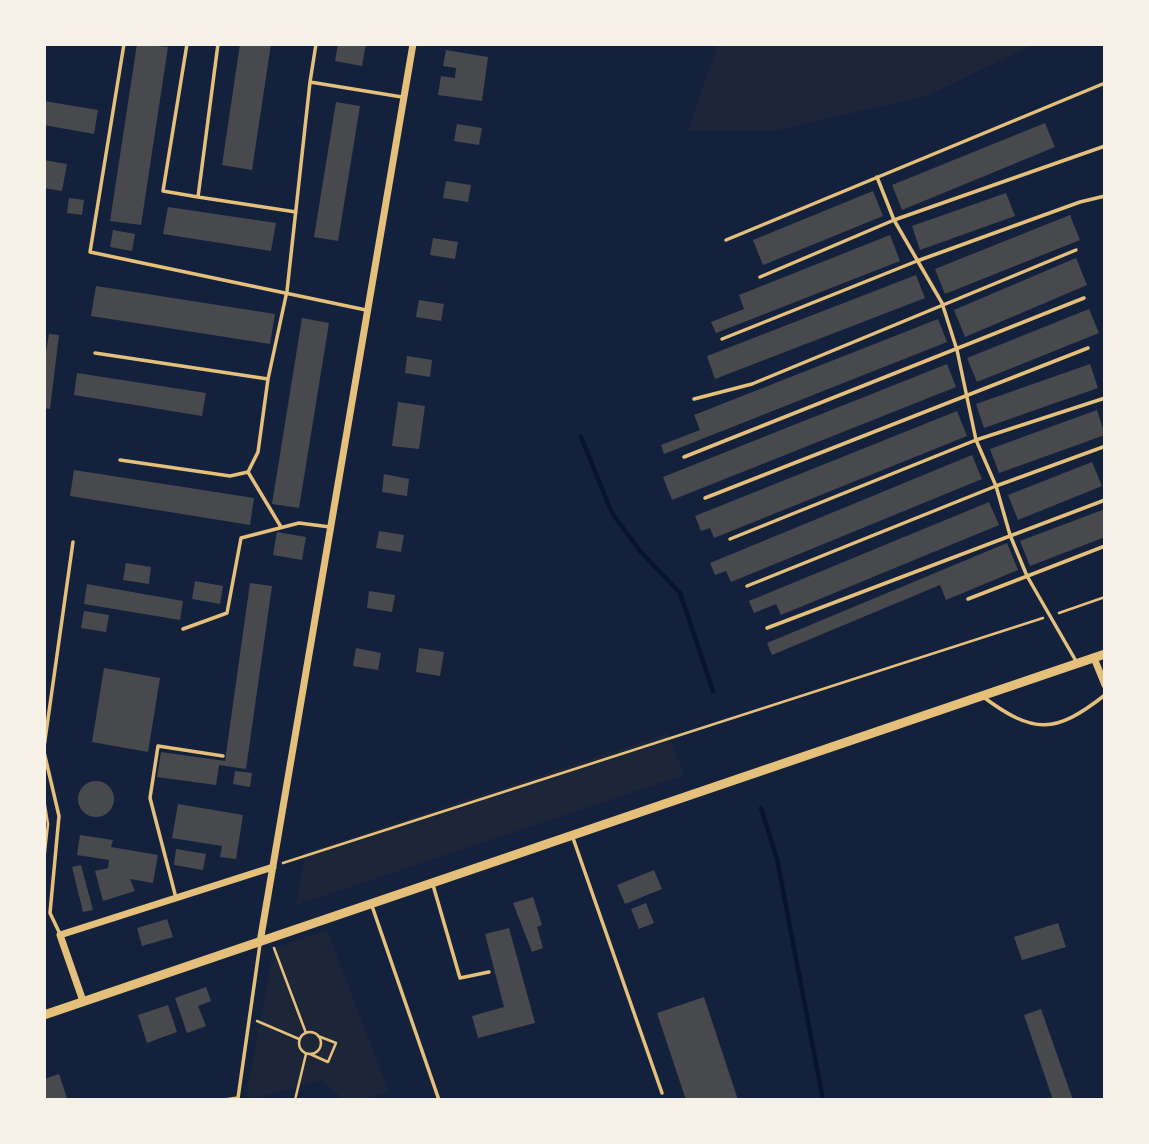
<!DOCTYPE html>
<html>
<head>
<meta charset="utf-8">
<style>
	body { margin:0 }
	#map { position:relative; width:1149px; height:1144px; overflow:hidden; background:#14213d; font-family:Helvetica,sans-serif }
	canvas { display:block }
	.frame { position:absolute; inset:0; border:46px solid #f6f1e7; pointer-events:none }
</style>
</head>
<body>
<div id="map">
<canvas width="1149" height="1144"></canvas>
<div class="frame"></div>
</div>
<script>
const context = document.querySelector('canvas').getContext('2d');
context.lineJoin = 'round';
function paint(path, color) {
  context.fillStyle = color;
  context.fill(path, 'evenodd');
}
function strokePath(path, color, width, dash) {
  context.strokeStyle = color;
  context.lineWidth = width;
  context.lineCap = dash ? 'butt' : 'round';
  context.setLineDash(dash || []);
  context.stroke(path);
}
const green = new Path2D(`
	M718,44H1035L927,96L773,131H688Z
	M668,733L684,775L296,905L305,853Z
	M327,930L389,1092L360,1100H344L321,1080L250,1100L247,1091L274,948Z`);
const stream = new Path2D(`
	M581,437L612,513L640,551L680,593L713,691
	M761,808L777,859L823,1100`);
const building = new Path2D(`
	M137,44L168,47L141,225L110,221Z
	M240,44H271L252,170L222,165Z
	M338,44H366L362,66L335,61Z
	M446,50L488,57L482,101L438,95L441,76L455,78L456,68L443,66Z
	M44,101L98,110L94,134L44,125Z
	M336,102L360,106L338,241L314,237Z
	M1045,123L1055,147L902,210L892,185Z
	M457,124L482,128L479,145L454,141Z
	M44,160L67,164L62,191L44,188Z
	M446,181L471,185L468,202L443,198Z
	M873,191L883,216L763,265L753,240Z
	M1006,193L1015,216L920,250L912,226Z
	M69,198L84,200L82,215L67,213Z
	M168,207L276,223L271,251L163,234Z
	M1070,215L1080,240L945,294L935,269Z
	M113,230L135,234L132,251L110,247Z
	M890,235L900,261L716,333L711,322L744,309L739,295Z
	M433,238L458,242L455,259L430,255Z
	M1076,258L1087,285L965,337L954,310Z
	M916,275L925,298L715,379L707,356Z
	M96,286L275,314L270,344L91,316Z
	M419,300L444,304L441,321L416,317Z
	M1089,309L1099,333L977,382L967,358Z
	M302,318L329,323L299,508L272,504Z
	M938,319L947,342L664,454L661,445L700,430L694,415Z
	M49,334L59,335L50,409L44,408V363Z
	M407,356L432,360L430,377L405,373Z
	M947,364L956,387L672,500L663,477Z
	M1090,364L1098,388L984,428L976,404Z
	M77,373L206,393L202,416L74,395Z
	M398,402L425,406L419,449L392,446Z
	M1097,410L1105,435L999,473L990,449Z
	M957,411L967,436L714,538L710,528L701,531L695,516Z
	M972,455L982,479L731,582L726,571L715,575L710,563Z
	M1092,462L1102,486L1018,520L1008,495Z
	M74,470L254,498L250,525L70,496Z
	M384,474L409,479L407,496L382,492Z
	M989,502L999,525L781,615L776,604L754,613L749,601Z
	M1105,509V537L1030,566L1020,541Z
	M379,531L404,535L401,552L376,548Z
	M277,532L306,537L302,560L273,555Z
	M1007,543L1018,570L946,600L940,585L772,655L767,643Z
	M126,563L151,567L149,584L123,580Z
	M195,581L223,586L220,604L192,599Z
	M250,583L272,586L246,769L219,765L216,785L157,777L161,752L225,761Z
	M87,584L183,601L180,620L84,604Z
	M369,591L395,595L392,612L367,608Z
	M84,611L109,615L106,632L81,628Z
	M356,648L381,653L378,670L353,666Z
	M419,648L444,652L440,676L416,672Z
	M104,668L160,678L148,752L92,742Z
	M235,771L252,773L250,787L233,784Z
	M78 799a18 18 0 1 1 36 0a18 18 0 1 1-36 0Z
	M178,804L243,815L236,859L220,857L222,846L172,838Z
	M80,835L113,840L111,847L158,855L153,883L130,879L135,891L103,901L95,871L108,868L109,860L77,855Z
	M176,849L206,854L203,870L174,865Z
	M81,865L93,910L83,912L72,867Z
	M654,870L662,889L625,904L617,885Z
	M533,897L542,925L537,927L543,948L532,952L513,903Z
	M646,903L654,923L639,929L631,909Z
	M167,919L173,937L142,946L137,928Z
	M1058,923L1066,947L1022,960L1014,937Z
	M509,928L535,1023L478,1038L472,1016L504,1007L485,934Z
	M206,987L211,1001L198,1006L206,1026L187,1033L175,998Z
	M704,997L738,1100H686L657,1013Z
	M168,1005L177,1032L147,1043L138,1015Z
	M1041,1009L1073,1100H1053L1024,1015Z
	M59,1074L67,1098L44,1100V1079Z`);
const path = new Path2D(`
	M1059,613L1105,597
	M44,799L48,824L44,861
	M283,863L1043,618
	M274,948L306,1033
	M257,1021L299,1039
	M299 1043a11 11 0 1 1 22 0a11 11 0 1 1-22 0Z
	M310,1054L328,1062L336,1043L318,1036
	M295,1100L306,1054`);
const service = new Path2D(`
	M124,44L90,252L366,310
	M187,44L163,191L198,197
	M218,44L198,197L296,212
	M310,82L316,44
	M877,177L894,220L942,303L957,350L976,440L996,486L1010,535L1027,576L1076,661
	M726,240L1105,83
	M760,277L894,220L1105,146
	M722,339L917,261L1080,202L1105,196
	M95,353L268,379L258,452L248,472L230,476L120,460
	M268,379L287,291L310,82L402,97
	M694,399L752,384L1076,250
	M684,457L1084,298
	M248,472L281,527
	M705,498L1088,348
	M730,539L976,440L1105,398
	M747,586L996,486L1103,447
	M968,599L1105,546
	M767,628L1105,500
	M183,629L227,613L241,538L299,523L330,527
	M982,696C1034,735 1055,734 1105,695
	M44,747L73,542
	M44,752L59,816L50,913L60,934
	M573,838L662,1093
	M433,885L460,978L489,972
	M176,898L150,798L158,746L223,756
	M372,906L439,1100
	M225,1100L238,1098L260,944`);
const minor = new Path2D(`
	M1094,658L1105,685
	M260,942L413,44
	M83,1001L60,935L273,867`);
const tertiary = new Path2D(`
	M44,1015L1105,654`);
paint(green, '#1d2539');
strokePath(stream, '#0b132b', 4.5);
paint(building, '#48494c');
strokePath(path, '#e5c07b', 2.5);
strokePath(service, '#e5c07b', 3.5);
strokePath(minor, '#e5c07b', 7);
strokePath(tertiary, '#e5c07b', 9);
</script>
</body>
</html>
